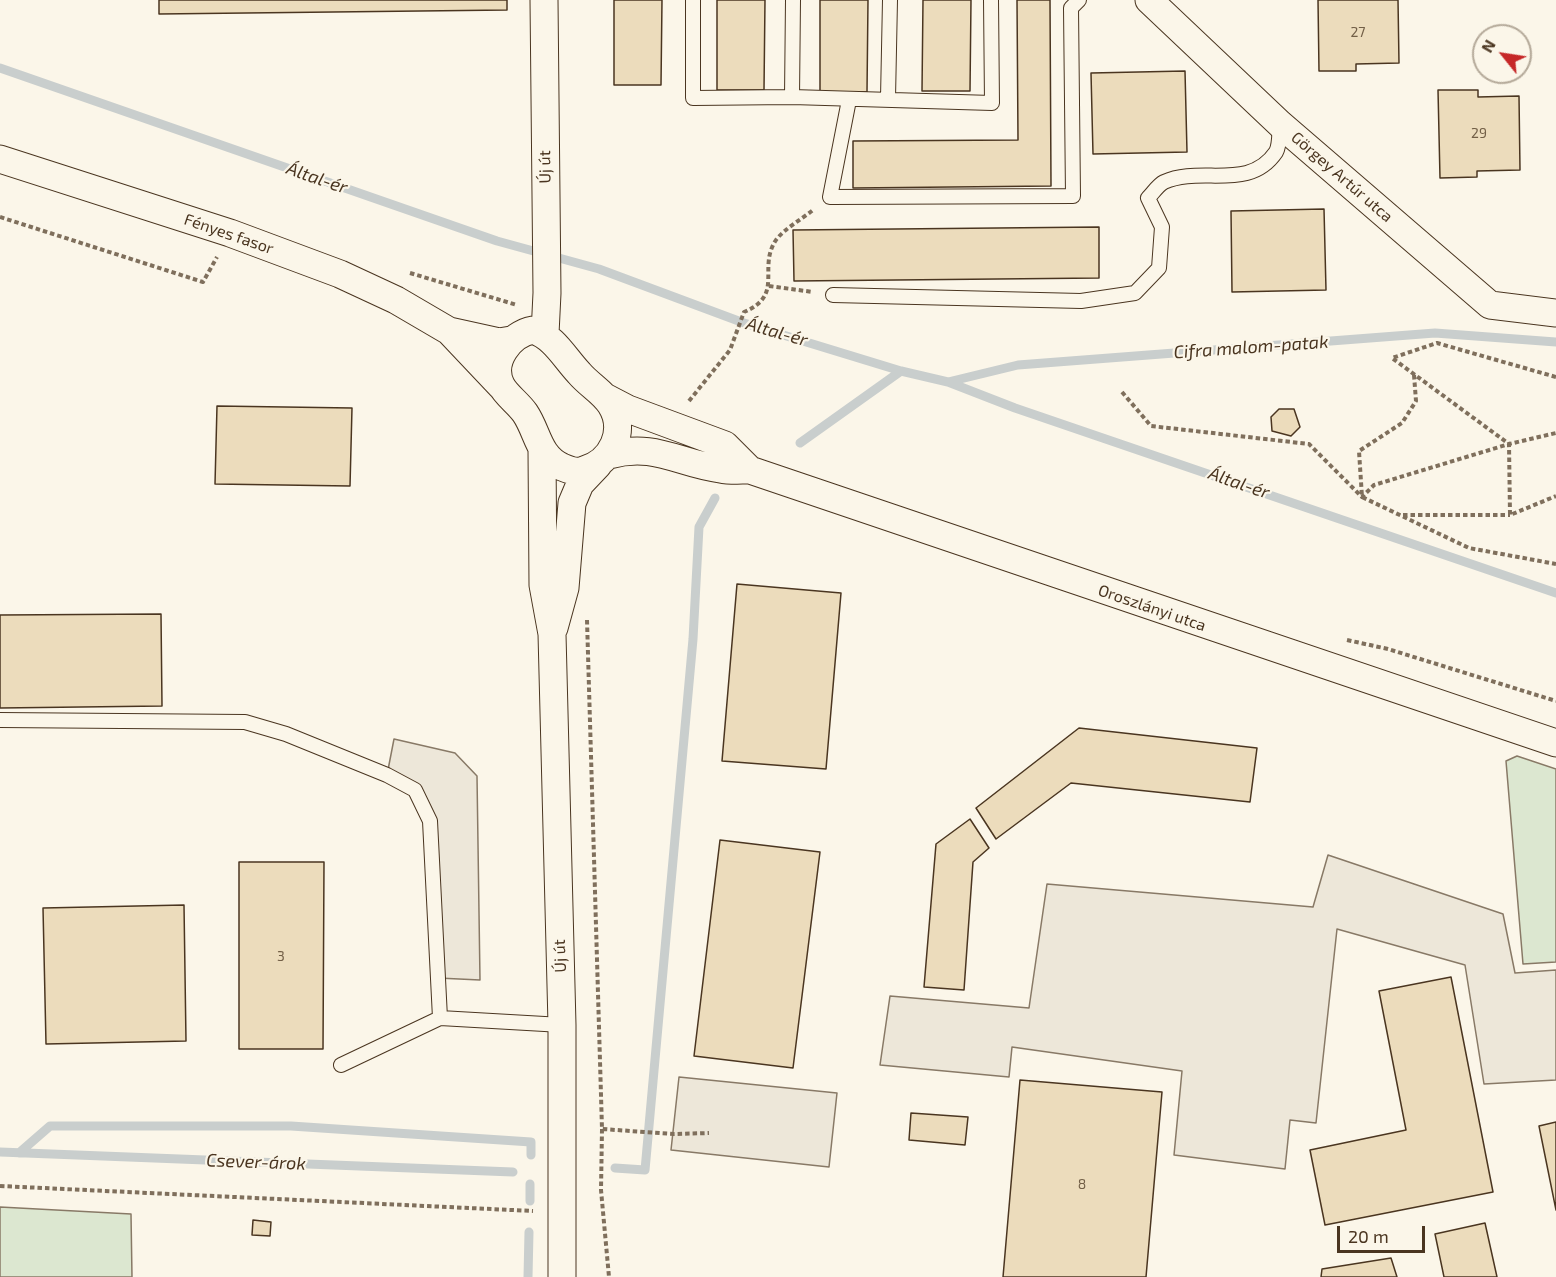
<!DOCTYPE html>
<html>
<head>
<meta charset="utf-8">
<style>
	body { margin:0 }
	#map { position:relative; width:1556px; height:1277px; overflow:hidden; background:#fbf6e9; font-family:"Exo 2",sans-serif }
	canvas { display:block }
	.north { position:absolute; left:1472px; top:24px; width:60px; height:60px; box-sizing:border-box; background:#fbf6e9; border:2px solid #b4a999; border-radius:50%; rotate:300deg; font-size:16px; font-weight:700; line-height:24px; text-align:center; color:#4a3520 }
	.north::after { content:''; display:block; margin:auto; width:21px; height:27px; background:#c62828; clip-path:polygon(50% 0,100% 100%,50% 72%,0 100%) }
	.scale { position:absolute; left:1337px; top:1226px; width:88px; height:27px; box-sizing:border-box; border:3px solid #4a3520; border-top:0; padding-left:8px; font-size:18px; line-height:21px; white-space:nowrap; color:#4a3520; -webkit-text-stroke:4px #fbf6e9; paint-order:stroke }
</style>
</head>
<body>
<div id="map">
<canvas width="1556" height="1277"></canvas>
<div class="north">N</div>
<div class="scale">20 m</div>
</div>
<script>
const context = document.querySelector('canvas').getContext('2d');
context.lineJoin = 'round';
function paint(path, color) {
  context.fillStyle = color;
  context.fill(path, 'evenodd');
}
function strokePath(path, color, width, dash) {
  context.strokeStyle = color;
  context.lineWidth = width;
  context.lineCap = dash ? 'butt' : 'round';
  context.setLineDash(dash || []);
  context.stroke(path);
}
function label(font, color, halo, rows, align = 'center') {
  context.font = font + ' "Exo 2",sans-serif';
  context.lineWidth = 4.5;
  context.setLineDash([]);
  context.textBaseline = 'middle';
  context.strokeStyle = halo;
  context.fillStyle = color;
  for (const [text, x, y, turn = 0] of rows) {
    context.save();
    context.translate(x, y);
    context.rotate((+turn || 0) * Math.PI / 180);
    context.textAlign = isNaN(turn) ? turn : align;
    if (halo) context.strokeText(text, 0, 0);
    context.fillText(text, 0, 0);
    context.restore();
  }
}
const green = new Path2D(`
	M1517,756L1556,769V962L1523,964L1506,761Z
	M0,1207L131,1214L132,1277H0Z`);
const parking = new Path2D(`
	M394,739L455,753L477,776L480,980L438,978L430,821L415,790L387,775Z
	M1328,855L1503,914L1515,973L1556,970V1080L1484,1084L1465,965L1337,929L1316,1123L1290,1120L1285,1169L1174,1155L1182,1071L1012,1047L1009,1077L880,1065L890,996L1029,1008L1047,884L1313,907Z
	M679,1077L837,1093L829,1167L671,1150Z`);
const stream = new Path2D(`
	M0,68L497,241L599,269L744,323L901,371L948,382L1015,408L1556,593
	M948,382L1018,365L1435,333L1556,342
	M800,443L901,371
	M0,1152L513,1172
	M19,1153L50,1126H291L531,1142V1155
	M615,1168L645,1170L693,639L699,527L715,498
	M530,1201V1184
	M528,1277L529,1232`);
const building = new Path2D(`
	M159,0H507V10L159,14Z
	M614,0H662L661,85H614Z
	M717,0H765L764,90H717Z
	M820,0H868L867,92H820Z
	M923,0H971L970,91H922Z
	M1017,0H1050L1051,186L853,188V141L1018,140Z
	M1318,0H1398L1399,63L1356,64V71H1319Z
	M1185,71L1187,152L1093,154L1091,73Z
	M1438,90H1478V97L1519,96L1520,170L1477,171V177L1440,178Z
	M1324,209L1326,290L1232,292L1231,211Z
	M1099,227V278L794,281L793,230Z
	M217,406L352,408L350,486L215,484Z
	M1279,409H1294L1300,427L1291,436L1272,431L1271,417Z
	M737,584L841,593L826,769L722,761Z
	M161,614L162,706L0,708V615Z
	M1079,728L1257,748L1250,802L1071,783L996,839L976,808Z
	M970,819L989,848L973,862L964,990L924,987L936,844Z
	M720,840L820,852L793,1068L694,1056Z
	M239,862H324L323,1049H239Z
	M184,905L186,1041L46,1044L43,908Z
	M1451,977L1493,1192L1325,1225L1310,1150L1406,1130L1379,991Z
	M1020,1080L1162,1092L1146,1277H1003Z
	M911,1113L968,1117L965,1145L909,1140Z
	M1556,1122V1210L1539,1126Z
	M253,1220L271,1222L270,1236L252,1235Z
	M1485,1223L1497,1277H1444L1435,1234Z
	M1391,1258L1397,1277H1321L1322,1269Z`);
const path = new Path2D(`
	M0,217L203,282L217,257
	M410,273L517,305
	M769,286L813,292
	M1414,375L1416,401L1402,423L1359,451L1362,497L1469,548L1556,564
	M1556,377L1437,343L1392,358L1509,444L1510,515L1556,496
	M1122,392L1151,426L1309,444L1362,497L1374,485L1509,444L1556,433
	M689,401L730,350L744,312C785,295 757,268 776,240C784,229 802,219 813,210
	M1403,515H1510
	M587,620L602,1129L674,1134L709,1133
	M1347,640L1388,649L1556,701
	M602,1129L601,1190L609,1277
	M0,1186L533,1211`);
const service = new Path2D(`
	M693,0V98L792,97L992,103L991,0
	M792,97L793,0
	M888,98L890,0
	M849,100L830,197L1073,196L1071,8L1079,0
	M833,295L1081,301L1135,293L1159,268L1162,227L1148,198C1153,193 1158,185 1164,182C1201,165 1249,192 1276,152C1280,145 1279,132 1280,124
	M0,720L245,722L286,734L387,775L415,790L430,821L440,1018
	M341,1065L440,1018L562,1025`);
const minor = new Path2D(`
	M544,0L547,293L545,334
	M1149,0L1280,124L1490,305L1556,313
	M0,159L230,233L340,274L396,300L449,331L501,386
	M533,330C554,337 564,357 579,373C589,385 603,392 611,405C627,431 612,462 584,470C577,473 569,470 562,467C538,456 538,432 525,413C518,403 506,395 501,385C489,361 511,334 533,330Z
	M449,331L499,342L511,340
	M605,397L628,409L725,445L750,470
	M542,451L543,585L552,634L562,1025V1277
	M609,455C655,442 679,464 721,469C730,471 740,470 750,470C1019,559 1287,654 1556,743
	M554,628L565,588L572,503L580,484L598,465`);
const numberNames = [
	["27",1358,32],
	["29",1479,133],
	["3",281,956],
	["8",1082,1184]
];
const streetNames = [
	["Új út",545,167,-91],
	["Görgey Artúr utca",1342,177,41],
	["Fényes fasor",229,234,19],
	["Oroszlányi utca",1152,608,19],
	["Új út",560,956,-92]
];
const waterNames = [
	["Által-ér",317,178,19],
	["Által-ér",777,332,16],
	["Cifra malom-patak",1251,347,-4],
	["Által-ér",1239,483,19],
	["Csever-árok",256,1162,2]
];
paint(green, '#dce7d0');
strokePath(green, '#887966', 1.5);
paint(parking, '#ede7d9');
strokePath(parking, '#887966', 1.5);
strokePath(stream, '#c9cecd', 9);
paint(building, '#ecdcbc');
strokePath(building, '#4a3520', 1.5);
strokePath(service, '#4a3520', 16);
strokePath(minor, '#4a3520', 29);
strokePath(path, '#7f6f5c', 4, [4.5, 3]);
strokePath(service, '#fbf6e9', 14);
strokePath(minor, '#fbf6e9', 27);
label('14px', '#725f47', null, numberNames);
label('16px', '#4a3520', '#fbf6e9', streetNames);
label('italic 18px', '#4a3520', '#fbf6e9', waterNames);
</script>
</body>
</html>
